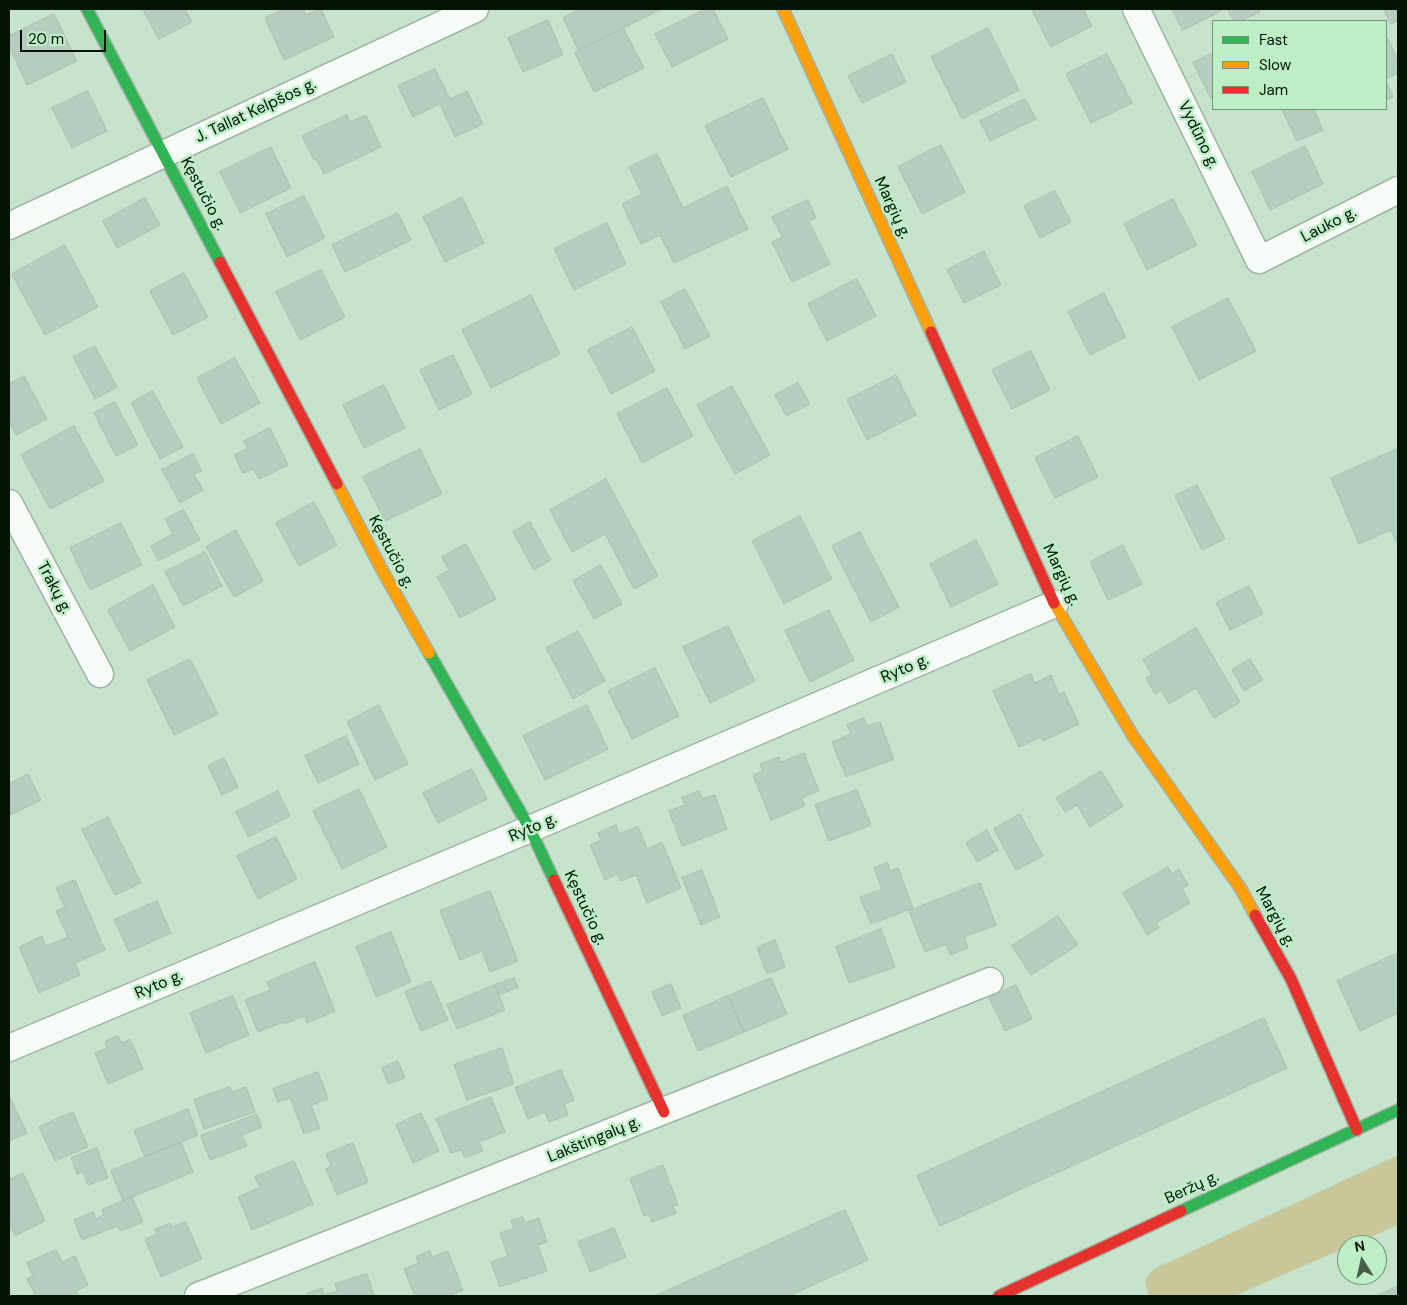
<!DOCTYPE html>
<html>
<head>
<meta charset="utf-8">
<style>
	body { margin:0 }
	#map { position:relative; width:1407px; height:1305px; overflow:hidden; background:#c8e3cd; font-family:"DM Sans",sans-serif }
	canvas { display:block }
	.frame { position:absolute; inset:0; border:10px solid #031306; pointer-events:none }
	.legend { position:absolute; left:1212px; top:20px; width:175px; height:90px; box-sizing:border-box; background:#bdeec5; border:1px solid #739679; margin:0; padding:6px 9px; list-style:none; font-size:15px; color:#031306 }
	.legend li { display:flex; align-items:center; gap:10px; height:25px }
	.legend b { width:25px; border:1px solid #739679 }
	.north { position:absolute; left:1337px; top:1235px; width:50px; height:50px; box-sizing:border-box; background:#bdeec5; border:1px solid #739679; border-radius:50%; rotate:350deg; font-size:14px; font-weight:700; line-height:20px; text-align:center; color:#031306 }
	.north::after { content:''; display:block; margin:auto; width:18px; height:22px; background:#485c4c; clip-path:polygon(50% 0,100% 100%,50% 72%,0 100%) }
	.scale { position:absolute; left:20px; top:30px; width:86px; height:22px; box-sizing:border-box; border:2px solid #031306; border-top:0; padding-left:6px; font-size:15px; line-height:18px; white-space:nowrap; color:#031306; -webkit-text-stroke:4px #bdeec5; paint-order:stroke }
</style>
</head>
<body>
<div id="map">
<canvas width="1407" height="1305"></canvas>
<div class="frame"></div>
<ul class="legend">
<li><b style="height:6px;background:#30b455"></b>Fast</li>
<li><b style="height:6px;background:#ff9f0a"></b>Slow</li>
<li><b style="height:6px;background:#e5322d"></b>Jam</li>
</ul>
<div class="north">N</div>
<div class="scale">20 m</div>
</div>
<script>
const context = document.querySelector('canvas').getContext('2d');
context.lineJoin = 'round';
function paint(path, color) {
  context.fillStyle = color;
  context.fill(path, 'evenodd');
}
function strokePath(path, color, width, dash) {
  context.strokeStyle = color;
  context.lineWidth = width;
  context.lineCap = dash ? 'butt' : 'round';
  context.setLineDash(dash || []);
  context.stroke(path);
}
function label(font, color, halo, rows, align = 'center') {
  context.font = font + ' "DM Sans",sans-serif';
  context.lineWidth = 5;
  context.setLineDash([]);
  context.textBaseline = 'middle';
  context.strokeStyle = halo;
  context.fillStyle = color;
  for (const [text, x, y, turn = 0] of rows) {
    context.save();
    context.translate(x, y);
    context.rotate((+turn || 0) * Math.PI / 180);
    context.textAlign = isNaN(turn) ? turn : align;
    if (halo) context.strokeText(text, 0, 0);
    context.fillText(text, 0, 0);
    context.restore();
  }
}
const green = new Path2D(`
	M1398,1155V1225L1352,1245H1347V1247L1234,1296H1149L1148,1295L1145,1279L1154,1269Z`);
const building = new Path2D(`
	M143,9H185L192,22L159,39Z
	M285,9H303L306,15L321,9L334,37L284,60L265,18Z
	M581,9H662L578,50L563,18Z
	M706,9H713L728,39L672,67L655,34Z
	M1032,9H1083L1092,26L1051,47Z
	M1172,9H1220L1221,11L1183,30Z
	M1228,9H1259L1260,12L1240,21H1234Z
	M1384,9H1398V21L1391,24Z
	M54,14L77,61L27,85L9,46V36Z
	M548,20L563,55L523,72L508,38Z
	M988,28L1019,90L962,119L931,57Z
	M624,29L644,68L594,92L575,53Z
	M1387,37L1398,60V73L1386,79V38Z
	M1213,53V98L1211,99L1193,63Z
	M892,54L906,82L862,103L848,76Z
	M1107,54L1132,103L1091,123L1066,74Z
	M435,69L450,99L467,91L483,124L455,137L440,104L413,117L398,86Z
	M1386,81L1393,97L1386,100Z
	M88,91L107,131L72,148L52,108Z
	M763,98L788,149L731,177L705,126Z
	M1025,99L1036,119L990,141L980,121Z
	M1282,109H1314L1323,130L1297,141Z
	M347,115L350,122L366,115L381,147L324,174L316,159L314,160L302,136Z
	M941,145L965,192L922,214L898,167Z
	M1305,146L1323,184L1270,210L1252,172Z
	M271,147L291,188L240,213L220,172Z
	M657,154L683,208L727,186L748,229L674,263L660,235L641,244L622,204L642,194L629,167Z
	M1055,191L1071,222L1040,238L1024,206Z
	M304,196L325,238L287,257L266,214Z
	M462,197L484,243L445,262L423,217Z
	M145,198L160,225L117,248L103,221Z
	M1173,199L1197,245L1147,270L1124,224Z
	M808,200L816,218L809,221L830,264L792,282L772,242L782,237L772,217Z
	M398,213L411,240L345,272L332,245Z
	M607,223L626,264L574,290L554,249Z
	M65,245L98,307L45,335L12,274Z
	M984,251L1001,285L964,303L947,270Z
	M321,270L345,317L300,340L276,292Z
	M184,273L208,317L173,335L150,291Z
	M857,279L876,316L827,341L808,304Z
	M685,289L710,336L685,349L661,302Z
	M1104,293L1126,337L1090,355L1068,312Z
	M531,295L560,354L491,388L462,330Z
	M1228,298L1256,351L1199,380L1172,327Z
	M632,327L655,371L611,394L588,350Z
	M95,346L117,387L95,399L73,357Z
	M1031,351L1050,390L1012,409L992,370Z
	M453,355L472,394L439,410L420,370Z
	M235,358L260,403L221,424L197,378Z
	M896,375L916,415L867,440L847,400Z
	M24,376L47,419L16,435L9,422V384Z
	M798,383L810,404L786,416L775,395Z
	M384,385L405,428L364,448L343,405Z
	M732,386L770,455L735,474L697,405Z
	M667,388L693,436L642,463L617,414Z
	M153,391L183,447L160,459L131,403Z
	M115,402L138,445L116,456L94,413Z
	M74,426L104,481L50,509L21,455Z
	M270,428L288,465L259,479L253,469L243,473L234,455L248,448L244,441Z
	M1078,436L1098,477L1055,498L1035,458Z
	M420,449L442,494L385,521L363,477Z
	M1398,449V546L1391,530L1359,544L1331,478Z
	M193,454L202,471L194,474L203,490L180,503L162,470Z
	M606,479L658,576L634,589L605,534L572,552L550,510Z
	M1197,485L1225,539L1202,550L1175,496Z
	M314,502L337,545L299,566L276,523Z
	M184,510L200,540L158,561L151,546L173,534L165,519Z
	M800,516L832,579L784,604L752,541Z
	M530,522L551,560L534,570L513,532Z
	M121,523L142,565L90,590L70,548Z
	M236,530L263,581L234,597L206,547Z
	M860,532L899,607L871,622L832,546Z
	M976,540L998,584L951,607L930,564Z
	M466,544L496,599L460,618L437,577L449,570L442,557Z
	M1123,545L1142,584L1108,600L1090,562Z
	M205,552L222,586L183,606L165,572Z
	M601,565L622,604L594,619L573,581Z
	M153,585L175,627L130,651L108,610Z
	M1249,586L1263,614L1230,630L1216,603Z
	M829,610L854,660L810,682L785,631Z
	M728,626L755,681L710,703L683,647Z
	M1196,628L1240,702L1214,718L1196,688L1169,704L1161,690L1155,694L1146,678L1152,675L1143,660Z
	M578,631L605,681L573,699L546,648Z
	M190,659L218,714L174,735L147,680Z
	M1250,659L1263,680L1244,691L1232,670Z
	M655,668L679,716L632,739L608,691Z
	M1031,674L1035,683L1051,675L1059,694L1064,692L1079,724L1043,741L1041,737L1019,747L993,691Z
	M379,705L408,764L375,780L347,722Z
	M587,705L608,749L545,780L523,736Z
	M864,718L867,726L880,722L894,759L846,777L832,742L851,734L847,725Z
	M346,736L359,764L318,783L305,756Z
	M804,753L819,791L802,798L805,806L771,820L753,775L763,771L760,764L779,757L781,762Z
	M224,758L238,787L222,795L208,766Z
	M472,769L487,799L438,823L423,793Z
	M1101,771L1123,806L1090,827L1077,805L1065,812L1056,798Z
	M28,774L41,800L10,815L9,812V784Z
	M359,789L387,847L342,869L313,811Z
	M857,790L871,825L829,841L815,805Z
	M278,791L290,816L248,837L236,812Z
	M699,791L702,799L715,795L727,829L682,846L669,811L685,805L682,798Z
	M1020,814L1043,856L1016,870L994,829Z
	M108,817L141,883L115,895L82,830Z
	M616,825L619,834L638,826L647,849L662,842L681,888L647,903L636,875L621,881L617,874L605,880L590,845L601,840L598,833Z
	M987,830L998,850L977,862L966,843Z
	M276,837L297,879L258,899L237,856Z
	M888,863L890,871L898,868L913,908L871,924L860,897L882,889L874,868Z
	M1168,867L1172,874L1179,869L1188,885L1182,888L1190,903L1156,923L1159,928L1147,935L1123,893Z
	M702,870L720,917L701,925L682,878Z
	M75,880L105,950L75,963L80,975L39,993L19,947L42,936L46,946L68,937L56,911L65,907L56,888Z
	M980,883L996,925L964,937L968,948L950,955L946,944L925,952L909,911Z
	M490,891L518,961L490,972L482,951L460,960L440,911Z
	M157,901L171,933L129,952L114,920Z
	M1058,916L1078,945L1031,975L1012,946Z
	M881,929L895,967L849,983L836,947Z
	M391,932L411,982L376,997L356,947Z
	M775,940L785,967L767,974L757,948Z
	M1398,953V1013L1360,1031L1337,981Z
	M315,962L335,1011L307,1023L305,1016L284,1024L283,1022L258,1032L245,1000L270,990L267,982Z
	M514,978L518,987L499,995L495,985Z
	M771,978L787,1014L744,1032L728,996Z
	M431,981L448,1020L421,1031L405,992Z
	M671,984L681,1008L662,1016L652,992Z
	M495,985L505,1010L457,1029L447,1005Z
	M1016,985L1032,1019L1005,1031L989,998Z
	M233,996L249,1035L206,1053L190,1013Z
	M728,996L744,1032L698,1051L683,1016Z
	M1264,1018L1287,1068L940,1226L917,1176Z
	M118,1036L121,1043L130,1039L143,1069L108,1084L95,1053L107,1048L105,1042Z
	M502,1048L514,1084L467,1100L454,1065Z
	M398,1061L405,1078L388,1084L382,1068Z
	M561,1070L574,1100L564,1104L568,1115L549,1122L545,1112L528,1119L515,1088Z
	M318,1072L328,1099L311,1105L320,1128L304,1134L290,1098L278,1102L273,1089Z
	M230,1087L232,1092L246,1087L255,1112L204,1129L194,1100Z
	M491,1097L505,1132L479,1142L483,1151L465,1158L461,1150L451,1153L436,1119Z
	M10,1098L27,1133L9,1141V1099Z
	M188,1109L198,1135L145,1157L134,1131Z
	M73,1112L88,1147L55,1161L39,1127Z
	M421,1113L439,1151L413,1163L396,1125Z
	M257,1114L262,1127L242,1135L247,1146L210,1160L201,1136Z
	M181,1142L193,1172L123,1201L111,1171Z
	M353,1143L368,1182L337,1195L326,1169L331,1166L326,1154Z
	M97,1148L108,1178L88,1185L83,1172L77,1174L71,1158Z
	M294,1161L313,1204L252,1230L238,1197L260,1187L255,1177Z
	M663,1165L678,1205L673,1206L676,1213L652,1222L649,1214L644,1216L630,1179Z
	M23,1173L45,1221L15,1236L9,1223V1180Z
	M132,1197L143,1222L120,1231L117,1226L82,1240L74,1220L93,1212L96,1219L104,1215L102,1210Z
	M845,1210L868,1260L789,1296H655Z
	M523,1217L525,1223L539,1218L547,1242L538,1245L547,1271L500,1287L491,1262L508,1256L500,1233L514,1228L511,1221Z
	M186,1222L202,1259L161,1277L145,1239L157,1234L155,1229L170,1223L172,1227Z
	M614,1228L626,1257L590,1272L578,1242Z
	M56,1250L62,1262L75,1256L88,1285L76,1291L78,1296H36L27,1279L33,1276L27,1263Z
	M430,1251L432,1257L448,1251L463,1290L450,1295V1296H415L404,1269L419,1263L416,1257Z
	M367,1274L374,1296H308L307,1293L322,1288L324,1295L337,1291L335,1284Z
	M1398,1286V1296H1376Z`);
const street = new Path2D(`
	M1136,9L1259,260L1398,190
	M9,226L475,9
	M9,503L100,674
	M9,1048L530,829L1055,604
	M198,1296L990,981`);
const fast = new Path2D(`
	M87,9L220,262
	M429,653L530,829L554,880
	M1181,1211L1398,1110`);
const slow = new Path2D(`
	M783,9L931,332
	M337,484L382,570L429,653
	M1054,603L1133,736L1241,889L1255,915`);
const jam = new Path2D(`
	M220,262L337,484
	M931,332L1054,603
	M554,880L664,1112
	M1255,915L1291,979L1357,1130
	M999,1296L1181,1211`);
const streetNames = [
	["J. Tallat Kelpšos g.",256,111,-25],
	["Vydūno g.",1198,135,64],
	["Kęstučio g.",203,194,62],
	["Margių g.",892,208,65],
	["Lauko g.",1329,225,-27],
	["Kęstučio g.",391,552,62],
	["Margių g.",1061,575,64],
	["Trakų g.",54,588,62],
	["Ryto g.",905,669,-23],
	["Ryto g.",533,828,-23],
	["Kęstučio g.",585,908,65],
	["Margių g.",1275,917,61],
	["Ryto g.",159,985,-23],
	["Lakštingalų g.",594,1140,-22],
	["Beržų g.",1192,1188,-25]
];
paint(green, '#c8c79a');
paint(building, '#b5cdbf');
strokePath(building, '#a6bfb0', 1);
strokePath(street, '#9fb4a3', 29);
strokePath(fast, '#9fb4a3', 14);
strokePath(slow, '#9fb4a3', 14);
strokePath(jam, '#9fb4a3', 14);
strokePath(street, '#f7fbf8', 26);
strokePath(fast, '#30b455', 11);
strokePath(slow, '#ff9f0a', 11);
strokePath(jam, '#e5322d', 11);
label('16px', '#031306', '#bdeec5', streetNames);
</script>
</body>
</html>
